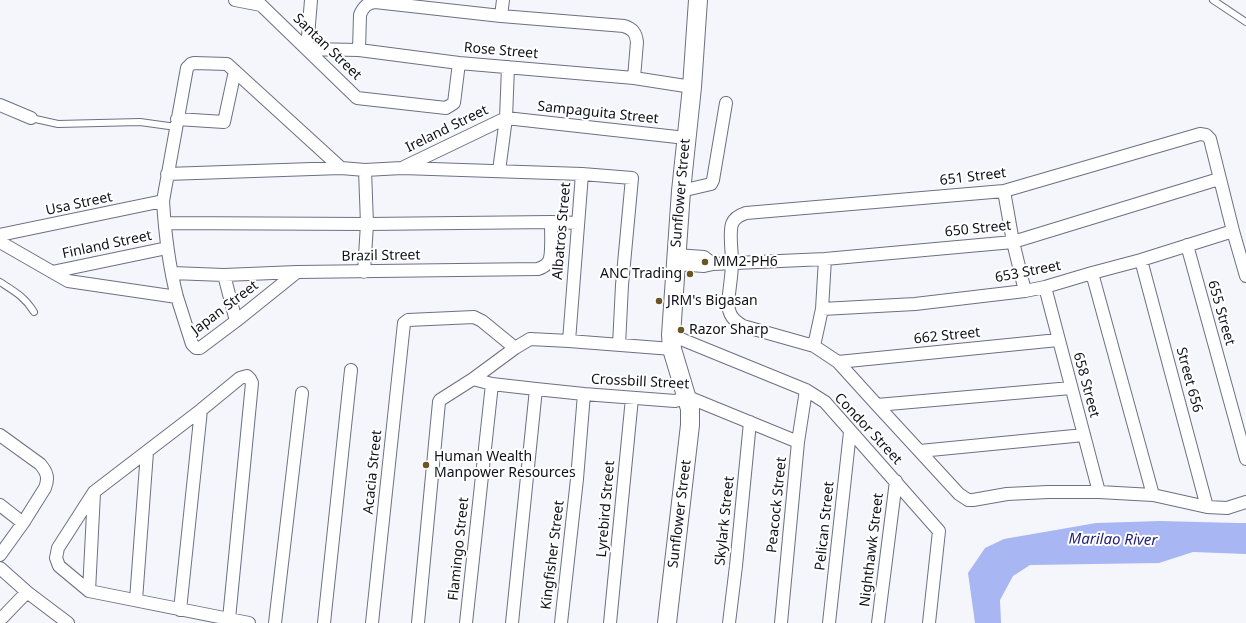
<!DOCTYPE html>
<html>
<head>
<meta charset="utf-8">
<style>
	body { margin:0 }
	canvas { display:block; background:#f5f6fb }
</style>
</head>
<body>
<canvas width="1246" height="623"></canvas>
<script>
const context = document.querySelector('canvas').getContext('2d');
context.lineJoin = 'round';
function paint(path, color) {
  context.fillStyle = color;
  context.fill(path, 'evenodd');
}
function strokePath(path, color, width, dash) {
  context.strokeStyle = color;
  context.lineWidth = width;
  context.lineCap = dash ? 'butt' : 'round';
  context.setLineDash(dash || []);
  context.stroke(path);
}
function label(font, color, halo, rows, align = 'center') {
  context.font = font + ' "Noto Sans",sans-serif';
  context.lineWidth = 4;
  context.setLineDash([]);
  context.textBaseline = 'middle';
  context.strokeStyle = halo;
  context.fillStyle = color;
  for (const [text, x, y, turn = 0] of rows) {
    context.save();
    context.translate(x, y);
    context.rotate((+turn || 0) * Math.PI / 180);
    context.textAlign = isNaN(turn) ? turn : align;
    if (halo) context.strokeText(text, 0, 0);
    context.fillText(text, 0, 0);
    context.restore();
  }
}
const water = new Path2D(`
	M1160,521L1238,523H1246V554L1193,552L1159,563L1030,565L1013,576L1000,600L1001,623H975L968,573L985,548L1004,539L1096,523Z`);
const lane = new Path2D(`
	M1213,0L1246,22
	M31,118L58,124L140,122L176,127
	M0,282C14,291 25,297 34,312`);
const street = new Path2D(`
	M235,0L261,5
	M311,0L307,49L359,50L459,63L634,78L692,87
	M261,5L357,98L446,108L454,103L459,63
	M501,16L503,0
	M359,50L360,15C363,7 367,3 375,2L501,16L624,26C633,29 636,33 637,42L634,78
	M0,105L31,118
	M177,119L224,122L235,71
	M404,167L506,118L686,138
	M499,171L506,118L508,67
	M167,174L341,168L365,170L402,168L582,174
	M681,191L711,184L713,180L726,103
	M1004,191L1013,242L1025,291
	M165,223L367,224L551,222L578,223
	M0,235L163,201
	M0,242L68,281L177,297
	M1187,245L1246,459
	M676,255L704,257L713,264
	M1141,260L1207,507
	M675,264L704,266L713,264L825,259L1013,242L1219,179
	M52,272L167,248
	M297,272L236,321L200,348H196L192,344C187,328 182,313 177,297C169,266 165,234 163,201L187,68L191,64L194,63L227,64L341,168
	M364,272L367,224L365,170
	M172,273L224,275L297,272L538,269C544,267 549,264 550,258C552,250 551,231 551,222
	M1092,273L1153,495
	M224,275L236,321
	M1045,287L1099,492
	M822,309L915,304L1025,291L1045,287L1092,273L1141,260L1233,231
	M671,335L806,390L825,402L939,531L929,623
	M569,341L582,174L632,178L622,285L619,345
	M814,346L822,309L825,259
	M838,362L1058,340
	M473,379L492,384L536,389L584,394L675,401L688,397L798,442
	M1071,388L877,405L838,362L814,346L743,326C733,320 729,315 728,304C729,290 732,276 732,261C732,251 729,234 732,224C734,218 740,215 746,213L1004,191L1200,134L1206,135L1210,139L1233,231L1246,276
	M877,405L959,494L968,500H973L1007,494L1048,492H1099L1153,495L1207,507L1227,508L1246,502
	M0,435L40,464C47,472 49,478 45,488L23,523L0,555
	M920,451L1084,435
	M0,505L23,523
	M0,568L27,592L68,623
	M89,591L94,493
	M136,600L147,452
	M180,610L201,410
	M229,619L252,383L250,379L247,376L240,378L201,410L94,492L58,548L56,558L59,566L89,591L249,623
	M0,620L27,592
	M275,623L302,393
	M324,623L351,370
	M372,623L404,323L408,320L474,317L482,321L515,348
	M418,623L439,402L440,400L473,379L515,348L530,339L569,341L672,349
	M466,623L492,384
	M512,623L536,389
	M561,623L577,479L584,394
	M610,623L632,398
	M729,623L736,566L750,422
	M781,623L798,442L806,390
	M829,623L850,432
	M878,623L896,481`);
const secondary = new Path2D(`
	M667,623L690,425V409L672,349L671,335L681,191L692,87L698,0`);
const markers = [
	[705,262,4,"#6a5524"],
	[690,274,4,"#6a5524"],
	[659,301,4,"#6a5524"],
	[681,330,4,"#6a5524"],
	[426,465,4,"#6a5524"]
];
const streetNames = [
	["Santan Street",327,47,44],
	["Rose Street",501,51,5],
	["Sampaguita Street",598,113,6],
	["Ireland Street",447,129,-26],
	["651 Street",973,177,-7],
	["Sunflower Street",681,193,-85],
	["Usa Street",79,204,-12],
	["650 Street",978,229,-6],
	["Albatros Street",562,231,-85],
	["Finland Street",107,245,-12],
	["Brazil Street",381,256,-1],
	["653 Street",1028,272,-11],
	["Japan Street",225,308,-37],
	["655 Street",1221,313,74],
	["662 Street",947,336,-6],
	["Street 656",1189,380,75],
	["Crossbill Street",640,382,3],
	["658 Street",1086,385,75],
	["Condor Street",868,429,47],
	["Acacia Street",373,472,-84],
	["Peacock Street",777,505,-84],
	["Lyrebird Street",606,509,-85],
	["Sunflower Street",680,514,-83],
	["Skylark Street",725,521,-84],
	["Pelican Street",825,526,-84],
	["Flamingo Street",459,549,-84],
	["Nighthawk Street",872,550,-83],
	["Kingfisher Street",553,555,-83]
];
const poiNames = [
	["MM2-PH6",713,262],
	["ANC Trading",682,274,"right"],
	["JRM's Bigasan",667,301],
	["Razor Sharp",689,330],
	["Human Wealth",434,457],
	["Manpower Resources",434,473]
];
const waterNames = [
	["Marilao River",1113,540,1]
];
paint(water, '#a8b6f4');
strokePath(lane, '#6c7083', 8);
strokePath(street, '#6c7083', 14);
strokePath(secondary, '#6c7083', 20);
strokePath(lane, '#fff', 6);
strokePath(street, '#fff', 12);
strokePath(secondary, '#fff', 18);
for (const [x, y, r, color] of markers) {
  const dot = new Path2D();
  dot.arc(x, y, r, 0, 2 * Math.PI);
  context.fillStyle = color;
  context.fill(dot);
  strokePath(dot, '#fff', 1.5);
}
label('14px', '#101119', '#fff', streetNames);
label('14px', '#101119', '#fff', poiNames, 'left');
label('italic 15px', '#212077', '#fff', waterNames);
</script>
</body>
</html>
